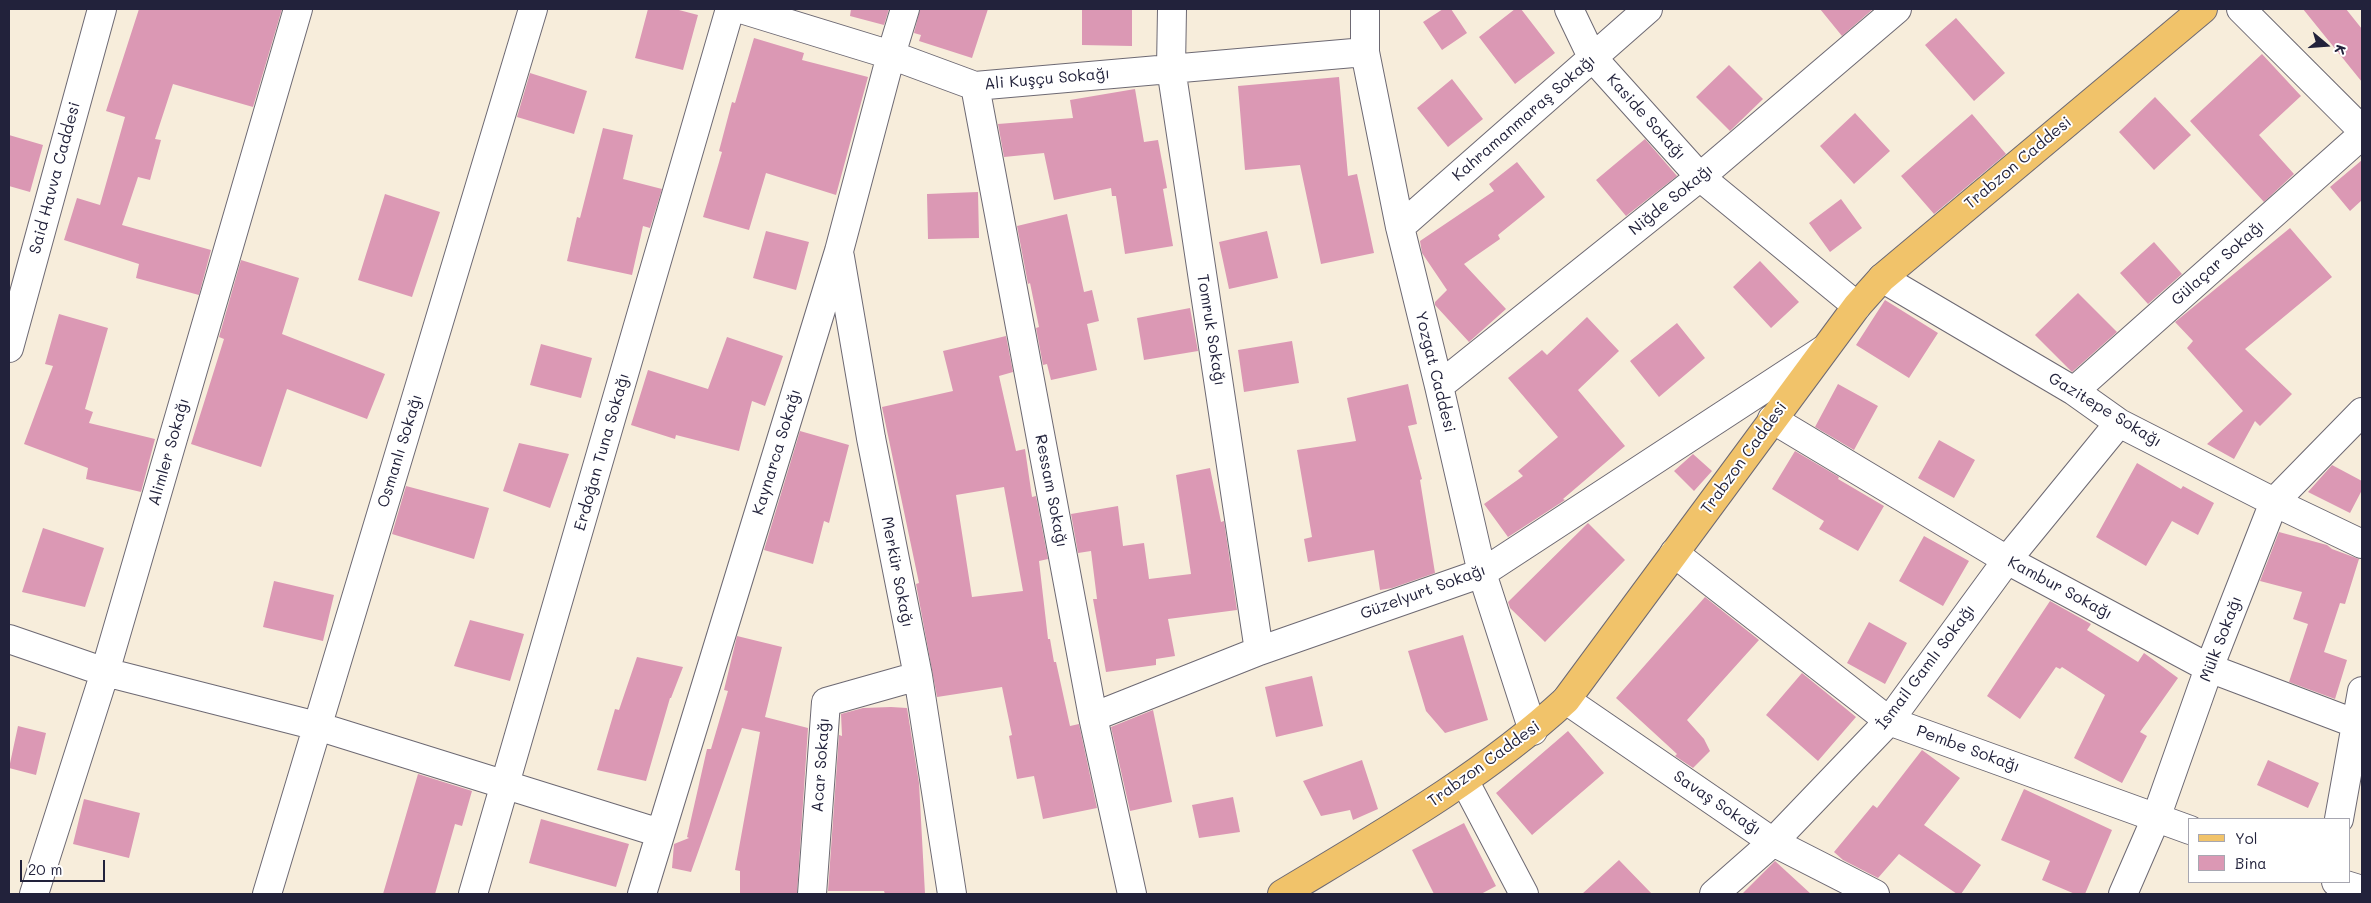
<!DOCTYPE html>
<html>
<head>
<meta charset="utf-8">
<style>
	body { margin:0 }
	#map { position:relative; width:2371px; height:903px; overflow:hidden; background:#f7eddb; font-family:Mali,sans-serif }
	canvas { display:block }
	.frame { position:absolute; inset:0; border:10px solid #22223b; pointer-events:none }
	.legend { position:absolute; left:2188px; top:818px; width:162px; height:65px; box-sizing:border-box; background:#fff; border:1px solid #a7a7b1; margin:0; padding:6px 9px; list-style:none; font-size:15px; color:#22223b }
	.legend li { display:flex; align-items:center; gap:10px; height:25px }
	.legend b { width:25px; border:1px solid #a7a7b1 }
	.north { position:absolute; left:2301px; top:20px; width:50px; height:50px; -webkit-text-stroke:4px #fff; paint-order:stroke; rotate:108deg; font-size:14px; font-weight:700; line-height:20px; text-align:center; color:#22223b }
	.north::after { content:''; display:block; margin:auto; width:18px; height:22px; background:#22223b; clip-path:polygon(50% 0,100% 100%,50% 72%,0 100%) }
	.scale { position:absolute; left:20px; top:860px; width:85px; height:22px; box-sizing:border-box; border:2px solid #22223b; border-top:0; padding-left:6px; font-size:15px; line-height:18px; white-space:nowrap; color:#22223b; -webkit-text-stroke:4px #fff; paint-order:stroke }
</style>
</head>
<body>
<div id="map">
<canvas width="2371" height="903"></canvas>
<div class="frame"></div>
<ul class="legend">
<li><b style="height:6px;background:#f1c36a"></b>Yol</li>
<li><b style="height:14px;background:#db98b4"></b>Bina</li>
</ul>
<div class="north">K</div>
<div class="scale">20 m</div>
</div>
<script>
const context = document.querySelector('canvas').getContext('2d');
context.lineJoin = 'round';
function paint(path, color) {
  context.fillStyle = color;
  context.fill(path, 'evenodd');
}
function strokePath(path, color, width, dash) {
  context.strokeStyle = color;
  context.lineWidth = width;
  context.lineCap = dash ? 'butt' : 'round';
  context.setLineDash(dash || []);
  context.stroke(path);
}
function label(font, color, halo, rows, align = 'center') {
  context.font = font + ' Mali,sans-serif';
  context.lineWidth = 4;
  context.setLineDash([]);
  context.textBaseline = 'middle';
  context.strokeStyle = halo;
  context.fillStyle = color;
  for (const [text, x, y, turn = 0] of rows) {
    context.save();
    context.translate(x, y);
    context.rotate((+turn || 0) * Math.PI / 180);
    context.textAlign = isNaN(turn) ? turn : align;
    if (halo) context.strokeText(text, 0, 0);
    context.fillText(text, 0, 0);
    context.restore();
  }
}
const building = new Path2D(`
	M139,9H282L253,107L173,84L155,139L161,140L150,180L138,177L122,225L211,250L199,295L136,278L139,264L64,240L77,198L100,205L125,117L106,111Z
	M648,9H675L698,15L683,70L635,58Z
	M851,9H889L884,25L850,16Z
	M920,9H988L972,58L919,41L921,35L914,33Z
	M1082,9H1132V46L1082,45Z
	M1443,9H1451L1467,33L1442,50L1423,22Z
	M1515,9H1521L1555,53L1515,84L1479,37Z
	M1820,9H1873L1842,36Z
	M2303,9H2346L2362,29V82Z
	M1956,18L2005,73L1974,101L1925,45Z
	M754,38L804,53L802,60L868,77L836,195L766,173L749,230L703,217L722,152L719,151L732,102L735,103Z
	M2262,54L2301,96L2259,135L2294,174L2264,202L2190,121Z
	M1729,65L1763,99L1730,131L1696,97Z
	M530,73L587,91L574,134L517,117Z
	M1339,77L1348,176L1357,174L1374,253L1321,264L1300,165L1245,170L1238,86Z
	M1452,79L1483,119L1448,147L1417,108Z
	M1135,89L1144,142L1158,140L1167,188L1163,189L1173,246L1125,254L1116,196H1112L1111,188L1054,200L1044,153L1004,157L998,124L1073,118L1070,100Z
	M2155,97L2191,135L2154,170L2119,132Z
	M1855,113L1890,151L1854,184L1820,146Z
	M1972,114L2006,154L1934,214L1901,176Z
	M603,128L633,135L623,179L662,189L650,228L643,226L632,275L567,261L577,217L580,218Z
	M9,135L43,145L30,192L9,186Z
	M1645,139L1677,176L1626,216L1596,180Z
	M2362,160V200L2350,211L2330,187Z
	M1517,162L1545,197L1498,235L1500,239L1464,264L1506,309L1469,342L1435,305V302L1447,290L1422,253L1420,241L1494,191L1489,184Z
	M978,192L979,238L928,239L927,194Z
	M385,194L440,212L412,297L358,280Z
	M1841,199L1862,228L1830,252L1809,223Z
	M1067,214L1084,292L1092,290L1099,321L1087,324L1097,370L1051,380L1047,364L1043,365L1036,328L1039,327L1030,283L1028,284L1017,226Z
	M2290,228L2332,277L2245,349L2292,394L2260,426L2255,421L2234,459L2207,444L2243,411L2187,348L2193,341L2175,322Z
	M766,231L809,242L796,290L753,278Z
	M1267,231L1278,278L1229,289L1219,242Z
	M2154,242L2182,274L2148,304L2120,273Z
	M241,260L299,278L282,334L385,374L367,419L287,389L261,467L191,444L224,339L219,337Z
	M1760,261L1799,302L1771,328L1733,287Z
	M2078,293L2117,332L2072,372L2035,335Z
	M1885,300L1938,333L1909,378L1856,345Z
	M1190,308L1198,351L1144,360L1137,318Z
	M59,314L108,328L85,409L93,412L89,423L155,439L141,492L86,479L88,468L24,444L53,366L45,364Z
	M1587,317L1619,351L1578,390L1625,446L1563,499L1565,500L1508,537L1484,504L1523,476L1518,471L1558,437L1508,378L1542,350L1547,355Z
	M1677,323L1705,358L1659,397L1630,361Z
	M1006,336L1013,372L999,376L1016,451L1025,449L1032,497L1036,496L1048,559L1039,561L1048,639H1050L1054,662H1056L1070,726L1079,724L1097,808L1043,819L1034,776L1017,779L1009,736L1012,735L1002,687L937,697L916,584L919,583L882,407L953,391L943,351ZM1004,487L1023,591L972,597L956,495Z
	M727,337L783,356L765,406L752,401L739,451L676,435L675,439L631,425L648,370L708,389Z
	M1292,341L1299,383L1244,392L1238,350Z
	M541,344L592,358L581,398L530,385Z
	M1408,384L1417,424L1408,426L1422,479L1420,480L1435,573L1392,588L1380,590L1374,550L1308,562L1304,539L1312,537L1297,450L1356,441L1347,398Z
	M1838,384L1878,406L1854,450L1815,427Z
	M800,431L849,445L829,523L824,521L813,564L764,550Z
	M1939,440L1975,460L1954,498L1918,478Z
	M519,443L569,454L550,508L503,491Z
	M1795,451L1839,477L1838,479L1884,506L1858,551L1819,529L1824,521L1772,489Z
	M1693,454L1712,471L1694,491L1674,471Z
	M2137,463L2181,489L2183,486L2214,503L2198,535L2172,521L2146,566L2096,537Z
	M2332,465L2362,481V490L2350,513L2308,492Z
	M1210,468L1221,522L1224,521L1237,610L1168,619L1175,656L1156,659V665L1106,672L1093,599H1097L1091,551L1078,553L1071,514L1118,506L1123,546L1144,543L1149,579L1191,574L1176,475Z
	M406,486L489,508L474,559L392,534Z
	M1588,523L1625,560L1545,642L1510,608L1508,602Z
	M43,528L104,548L85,607L22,592Z
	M2279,532L2327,545L2332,549L2359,559L2345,604L2340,603L2324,652L2347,660L2335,699L2289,682L2308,624L2293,619L2302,592L2260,581Z
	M1924,536L1969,561L1943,606L1899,581Z
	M274,581L334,595L323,641L263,627Z
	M1705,597L1759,640L1687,720L1704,739L1710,751L1693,768L1675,756L1677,754L1616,698Z
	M2050,601L2091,624L2087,630L2138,662L2144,653L2178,678L2140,732L2147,736L2122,783L2074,758L2105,695L2062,667L2060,669L2056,667L2020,719L1987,696Z
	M470,620L524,634L510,681L454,666Z
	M1869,622L1907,643L1885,684L1847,663Z
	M1463,635L1488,720L1445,733L1426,711L1408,651Z
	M737,636L782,647L765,717L808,728L797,894H740V871L735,870L760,732L742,728L691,872L672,868L674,844L689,838L687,837L707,749H711L728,691L724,690Z
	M637,657L683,667L671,698H670L646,781L597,770L615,709L619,710Z
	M1802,673L1856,717L1818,761L1766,715Z
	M1312,676L1323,726L1276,737L1265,687Z
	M891,707L907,708L919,783L925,894H885L884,891H828L839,735L842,736L841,714L863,708Z
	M1153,710L1172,802L1130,811L1111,727Z
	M18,726L46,733L36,775L9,768Z
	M1568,731L1604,773L1532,835L1496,793Z
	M1922,750L1960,778L1924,825L1981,865L1961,894H1957L1899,854L1878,878L1843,860L1834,852L1873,805L1877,808Z
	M1362,760L1378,809L1353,820L1350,810L1321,816L1303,781Z
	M2268,760L2319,783L2308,808L2257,785Z
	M418,774L472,791L462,826L455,824L435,894H383Z
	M2024,789L2112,830L2085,894H2075L2042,880L2050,861L2001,840Z
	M1233,797L1240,832L1199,838L1192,805Z
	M84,799L140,813L129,858L73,844Z
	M541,819L629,844L616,887L529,863Z
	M1464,823L1496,886L1481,894H1434L1412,850Z
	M1619,860L1652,894H1582Z
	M1775,861L1811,894H1742Z`);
const minor = new Path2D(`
	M741,9L891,55L975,86L1365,52
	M1172,9L1171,68L1259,651
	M1365,9V52L1400,227L1439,386L1482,573L1533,731
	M1569,9L1592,57L1700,177L1857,306
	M2241,9L2362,130
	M975,86L1093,717L1132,894
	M1400,227L1648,9
	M840,257L871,438L918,676L952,894
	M1882,278L2074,391L2119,423L2274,502L2362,544
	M9,348L102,9
	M1439,386L1700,177L1897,9
	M2074,391L2362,135
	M1772,419L2007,560L2209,668L2362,726
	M1674,553L1889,721L2190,830
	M9,639L105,672L317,726L660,833
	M1566,700L1773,842L1875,894
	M1093,717L1259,651L1482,573L1823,350
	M1465,782L1524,894
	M2339,819L2362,691
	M2336,882L2362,890
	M34,894L105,672L298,9
	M267,894L533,9
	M473,894L730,9
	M642,894L839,251L891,55L905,9
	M812,894L826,702L918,676
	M1714,894L1773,842L1889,721L2007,560L2119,423
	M2123,894L2156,818L2209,668L2274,502L2362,412`);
const major = new Path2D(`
	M1282,894C1380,835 1481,778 1566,700L1857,306L1882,278L2203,9`);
const streetNames = [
	["Ali Kuşçu Sokağı",1047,79,-5],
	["Kaside Sokağı",1646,117,48],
	["Kahramanmaraş Sokağı",1524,118,-41],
	["Trabzon Caddesi",2018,163,-40],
	["Said Havva Caddesi",55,178,-75],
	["Niğde Sokağı",1671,200,-39],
	["Gülaçar Sokağı",2218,263,-42],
	["Tomruk Sokağı",1211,330,81],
	["Yozgat Caddesi",1435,372,76],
	["Gazitepe Sokağı",2105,410,31],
	["Osmanlı Sokağı",400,451,-73],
	["Alimler Sokağı",169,452,-74],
	["Erdoğan Tuna Sokağı",602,452,-74],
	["Kaynarca Sokağı",777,452,-73],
	["Trabzon Caddesi",1744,458,-54],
	["Ressam Sokağı",1051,491,79],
	["Merkür Sokağı",897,572,79],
	["Kambur Sokağı",2060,588,28],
	["Güzelyurt Sokağı",1423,592,-20],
	["Mülk Sokağı",2221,639,-69],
	["İsmail Gamlı Sokağı",1926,667,-53],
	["Pembe Sokağı",1968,749,20],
	["Trabzon Caddesi",1484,764,-36],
	["Acar Sokağı",821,765,-86],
	["Savaş Sokağı",1717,803,34]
];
paint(building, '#db98b4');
strokePath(minor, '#6d6973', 30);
strokePath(major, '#6d6973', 30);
strokePath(minor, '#fff', 28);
strokePath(major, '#f1c36a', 28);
label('16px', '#22223b', '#fff', streetNames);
</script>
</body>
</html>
